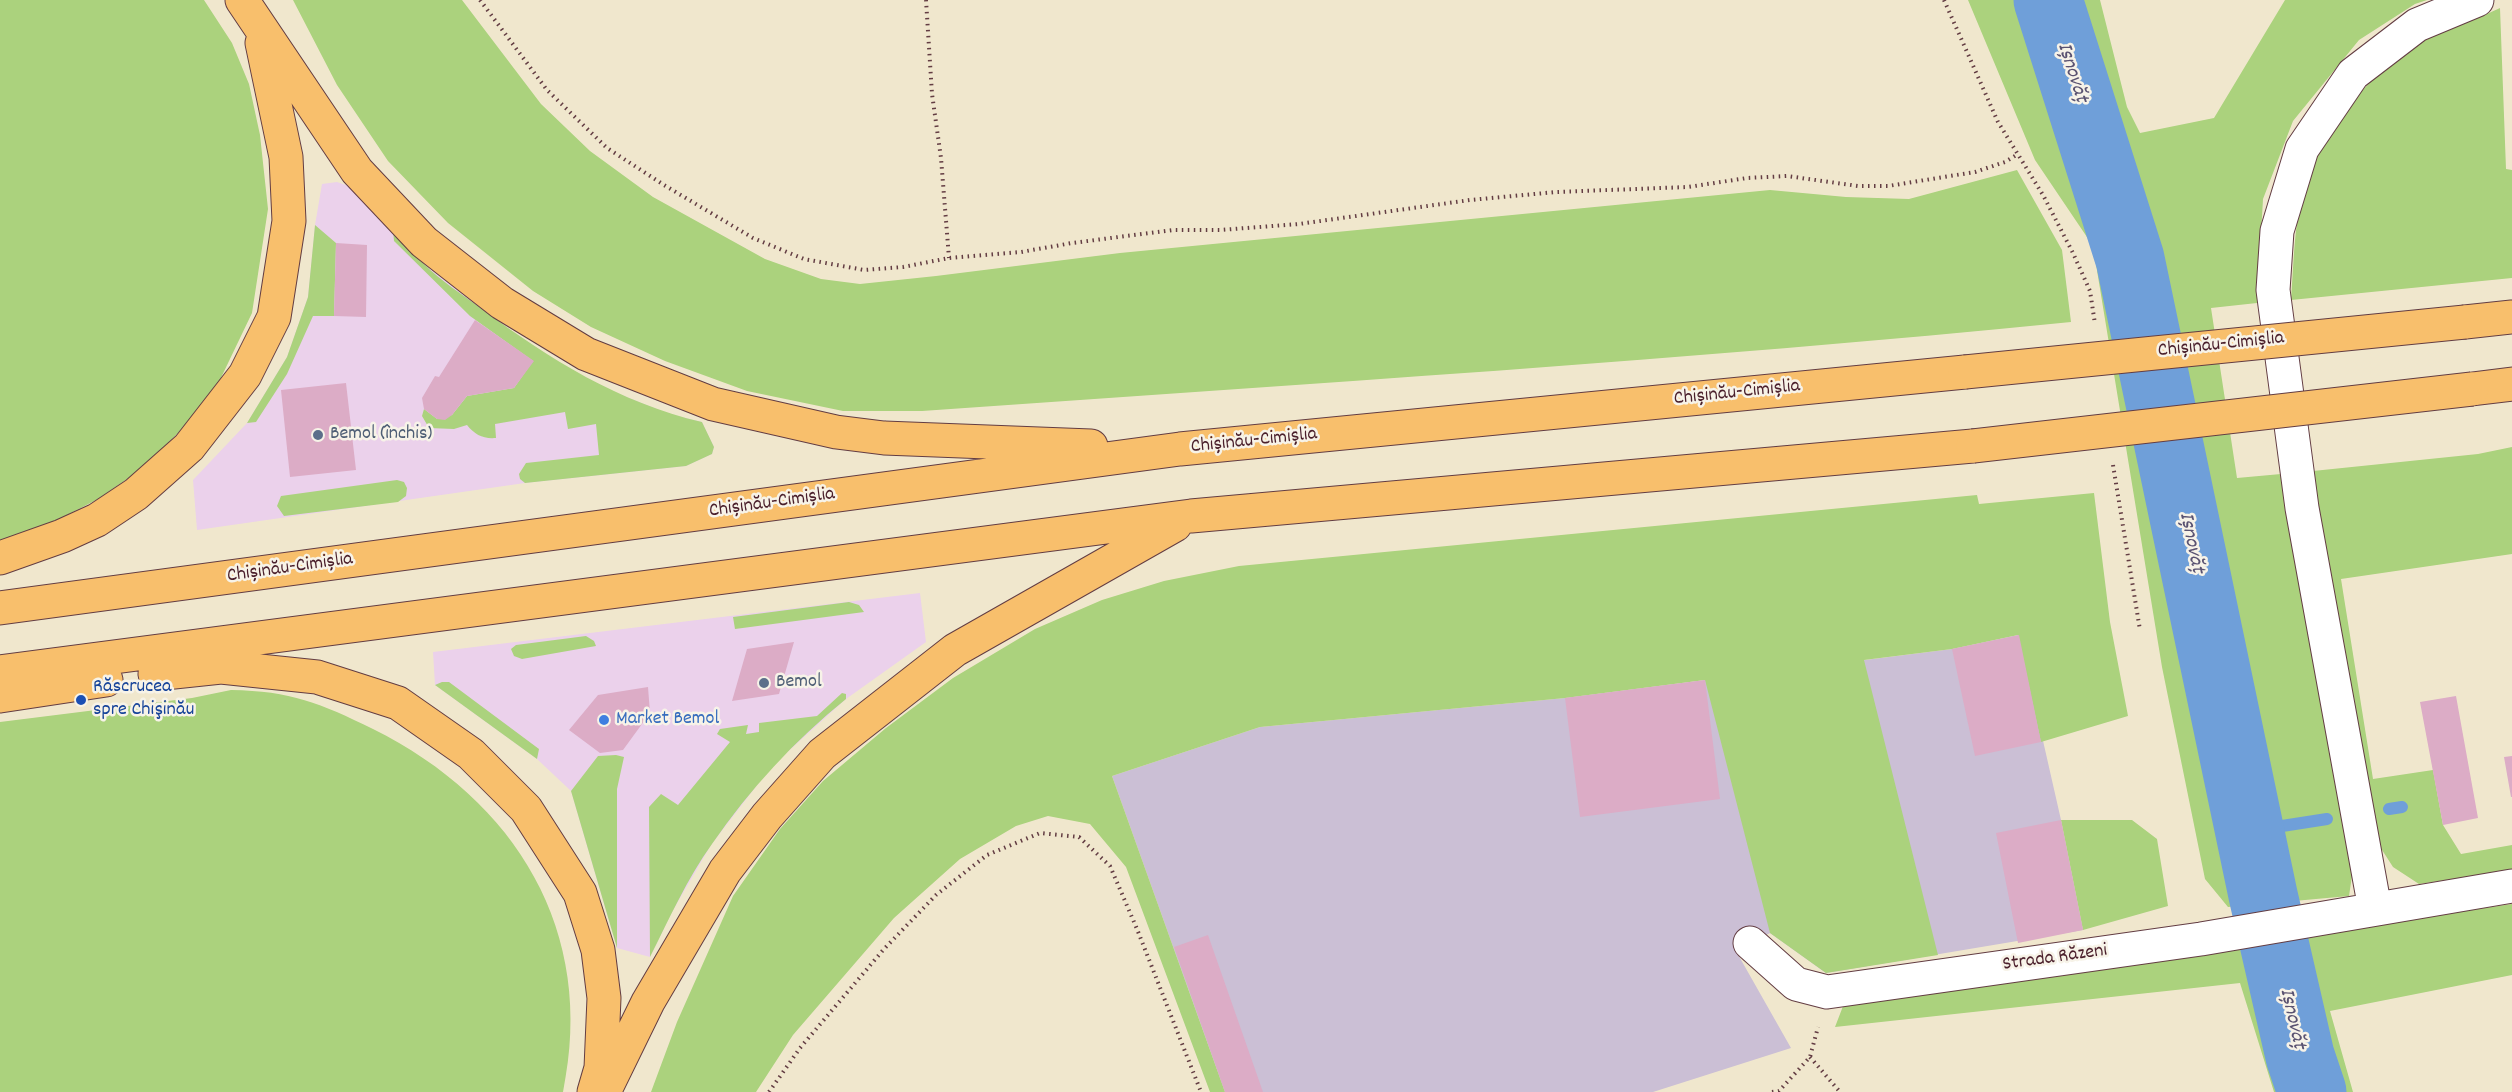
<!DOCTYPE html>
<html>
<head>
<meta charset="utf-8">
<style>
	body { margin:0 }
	canvas { display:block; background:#f0e7cd }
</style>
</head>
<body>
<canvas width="2512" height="1092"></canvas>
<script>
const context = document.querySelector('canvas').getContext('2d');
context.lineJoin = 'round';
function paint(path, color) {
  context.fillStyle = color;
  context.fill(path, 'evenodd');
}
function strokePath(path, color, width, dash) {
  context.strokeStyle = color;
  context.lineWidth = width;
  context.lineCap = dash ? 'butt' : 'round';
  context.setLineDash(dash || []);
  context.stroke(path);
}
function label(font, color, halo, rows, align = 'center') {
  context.font = font + ' Dekko,sans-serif';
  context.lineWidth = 5;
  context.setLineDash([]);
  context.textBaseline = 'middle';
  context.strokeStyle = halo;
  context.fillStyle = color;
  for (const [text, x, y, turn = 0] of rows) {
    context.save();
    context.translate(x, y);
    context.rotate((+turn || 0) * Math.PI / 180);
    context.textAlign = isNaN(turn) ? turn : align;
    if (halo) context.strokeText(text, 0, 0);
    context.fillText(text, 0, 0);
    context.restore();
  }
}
const built = new Path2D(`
	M337,182L366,192L393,230L426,266L517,335L566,367L614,392L669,414L702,422L714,447L712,454L686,466L525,483L197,530L193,480L247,423L287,357L308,297L315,225L322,184Z
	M920,593L926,642L846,699L771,767L711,845L672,912L650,957L617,948L571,791L537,759L435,685L433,652Z`);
const industrial = new Path2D(`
	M2019,635L2061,820L2083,930L1826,973L1770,933L1736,951L1791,1048L1653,1092H1225L1112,776L1260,727L1565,698L1952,649Z`);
const green = new Path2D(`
	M0,0H204L232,43L249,84L260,135L268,209L252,313L218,384L186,425L143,468L98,499L48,525L0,542Z
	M293,0H462L541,104L590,151L653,197L765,259L821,279L860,284L936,276L1120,253L1770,190L1846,197L1909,199L2017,170L2062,250L2071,322C1689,360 1305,384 922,411H843L747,391L665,361L591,327L533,291L448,223L388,161L337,85Z
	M1968,0H2100L2127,107L2140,133L2214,118L2285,0H2427L2415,4L2359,40L2293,121L2263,199L2257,303L2211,308L2237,478L2281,474L2352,876L2349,896L2228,907L2205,879L2162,667L2093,246L2035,160Z
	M2500,8L2506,169L2512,170V278L2291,300C2294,260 2294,216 2307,178C2325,128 2373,69 2420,43C2445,29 2474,20 2500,8Z
	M315,225L336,243L334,316H313L287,374L256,422L247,423L287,357L308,297Z
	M393,230C404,241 413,253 424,264C441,281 463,295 482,309C549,359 620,403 702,422L714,447L712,454L686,466L525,483L520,479L519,474L526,463L599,455L596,424L568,429L565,412L495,424L496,438C483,439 475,435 467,425L454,429L429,428L422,416L424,409L437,419L452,415L467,396L514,388L533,361L470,316L394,241Z
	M2512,447V554L2341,579L2373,779L2433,770L2443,825L2461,854L2512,845V870L2419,884L2393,867L2375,839L2313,471L2478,454Z
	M397,480L404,482L407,488L406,496L398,502L284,516L277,506L281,496Z
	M2094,493L2110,622L2128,716L2041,742L2018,635L1952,649L1864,660L1938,955L1826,973L1770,933L1705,680L1565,698L1260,727L1112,776L1225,1092H1210L1126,867L1090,824L1048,816L1016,826L960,859L894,918L793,1035L756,1092H651L677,1022L733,896L780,829L823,781L886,728L953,678L1035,629L1102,600L1164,581L1239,566L1977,495L1979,504Z
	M849,602L859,605L864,612L735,629L733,617Z
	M586,636L594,641L596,646L522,659L514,656L511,649L516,645Z
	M442,682H449L539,749L537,759L435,685Z
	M231,690C291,691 320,703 373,729C516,800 597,932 563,1092H0V722L192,698Z
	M842,693L846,694V699C794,741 750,789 712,844C687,879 669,919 650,957L649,807L661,794L678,805L730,742L717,734L720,729L748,725L746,734L759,732V723L817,716Z
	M616,755L624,757L617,789V948L571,791L598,756Z
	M2061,820H2132L2157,839L2168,906L2083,930Z
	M2512,904V975L2330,1011L2353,1092H2274L2240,983L1835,1027L1845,1001Z`);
const stream = new Path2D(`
	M2389,809L2402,807
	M2250,831L2327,819`);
const river = new Path2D(`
	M2048,0L2130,259L2263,895L2300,1056L2312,1092`);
const building = new Path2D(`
	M336,243L367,245L366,317L334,316Z
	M475,320L534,361L514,388L467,396L452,415L445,420L437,419L424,409L422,398L435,376L439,377Z
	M346,383L356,470L290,477L281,390Z
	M2019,635L2041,742L1975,756L1952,649Z
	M794,642L779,694L732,701L747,649Z
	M1705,680L1720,799L1580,817L1565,698Z
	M648,687L650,713L623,750L600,753L569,730L598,695Z
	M2456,696L2478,818L2443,825L2420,702Z
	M2512,756V797H2511L2504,757Z
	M2061,820L2083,930L2018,943L1996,833Z
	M1208,935L1263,1092H1225L1174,947Z`);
const path = new Path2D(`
	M480,0L547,90L607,148L664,185L753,238L804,259L864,270L903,267L949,258L1021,252L1072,243L1173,230H1220L1299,224L1470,200L1556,192L1688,187L1747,178L1787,176L1858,186H1888L1975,172L2005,162L2018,154
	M926,0L932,94L941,158L949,258
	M1944,0L1998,122L2043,195L2073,253L2090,291L2095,324
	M2113,465L2140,630
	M1810,1057L1840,1092
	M769,1092L800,1048L884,949L936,895L987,855L1040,833L1079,837L1110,866L1137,929L1201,1092
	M1772,1092L1779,1091L1810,1057L1818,1027`);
const minor = new Path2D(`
	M2375,909L2302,508L2273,290L2277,231L2302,149L2353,74L2417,25L2477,0
	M1750,943L1796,984L1827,992L2201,939L2512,886`);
const highway = new Path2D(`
	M242,0L357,171L424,242L502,303L586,354L713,404L836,432L884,438L1091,446
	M2465,322L2512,317
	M2472,389L2512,384
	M0,558L62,536L97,520L136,494L189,447L245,375L274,317L289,221L286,157L262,43
	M0,608L1180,449L1965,372
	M0,672L1191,516L1973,446
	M155,674L221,667L317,677L398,703L471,754L526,809L580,893L598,950L604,998L601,1068L594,1092
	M0,696L106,680
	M605,1090L648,1002L725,871L767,816L822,754L955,650L1175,525`);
const highwayBridge = new Path2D(`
	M1965,372L2465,322
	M1973,446L2472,389`);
const markers = [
	[318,435,6,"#5c6f8a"],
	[764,683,6,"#5c6f8a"],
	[81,700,6,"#1a4fb4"],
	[604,720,6,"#3f7fe0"]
];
const streetNames = [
	["Chișinău-Cimișlia",2221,346,-6],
	["Chișinău-Cimișlia",1737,394,-6],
	["Chișinău-Cimișlia",1254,442,-6],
	["Chișinău-Cimișlia",772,504,-8],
	["Chișinău-Cimișlia",290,569,-8],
	["Strada Răzeni",2055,959,-8]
];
const serviceNames = [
	["Bemol (închis)",330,435],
	["Bemol",776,683]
];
const transitNames = [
	["Răscrucea",93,688],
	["spre Chişinău",93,711]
];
const shopNames = [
	["Market Bemol",616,720]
];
const waterNames = [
	["Ișnovăț",2071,73,72],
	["Ișnovăț",2190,543,78],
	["Ișnovăț",2291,1019,77]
];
paint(built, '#ebd1eb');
paint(industrial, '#cbbfd5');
paint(green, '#abd27d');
strokePath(stream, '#6f9fd9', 12);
strokePath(river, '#6f9fd9', 69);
paint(building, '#dcacc6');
strokePath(minor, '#633d43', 35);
strokePath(highway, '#633d43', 35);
strokePath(path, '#633d43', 4, [1.5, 4.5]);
strokePath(minor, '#fff', 33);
strokePath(highway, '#f8bf6c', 33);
strokePath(highwayBridge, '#633d43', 35, []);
strokePath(highwayBridge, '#f8bf6c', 33);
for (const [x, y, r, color] of markers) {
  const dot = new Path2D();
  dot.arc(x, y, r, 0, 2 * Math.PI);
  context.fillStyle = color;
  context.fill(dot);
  strokePath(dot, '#f7f3e8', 2);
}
label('20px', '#4a1f2b', '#f7f3e8', streetNames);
label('20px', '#4e5e75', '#f7f3e8', serviceNames, 'left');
label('20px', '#164399', '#f7f3e8', transitNames, 'left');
label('20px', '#366cbe', '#f7f3e8', shopNames, 'left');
label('italic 21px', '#595271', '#f7f3e8', waterNames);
</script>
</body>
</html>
